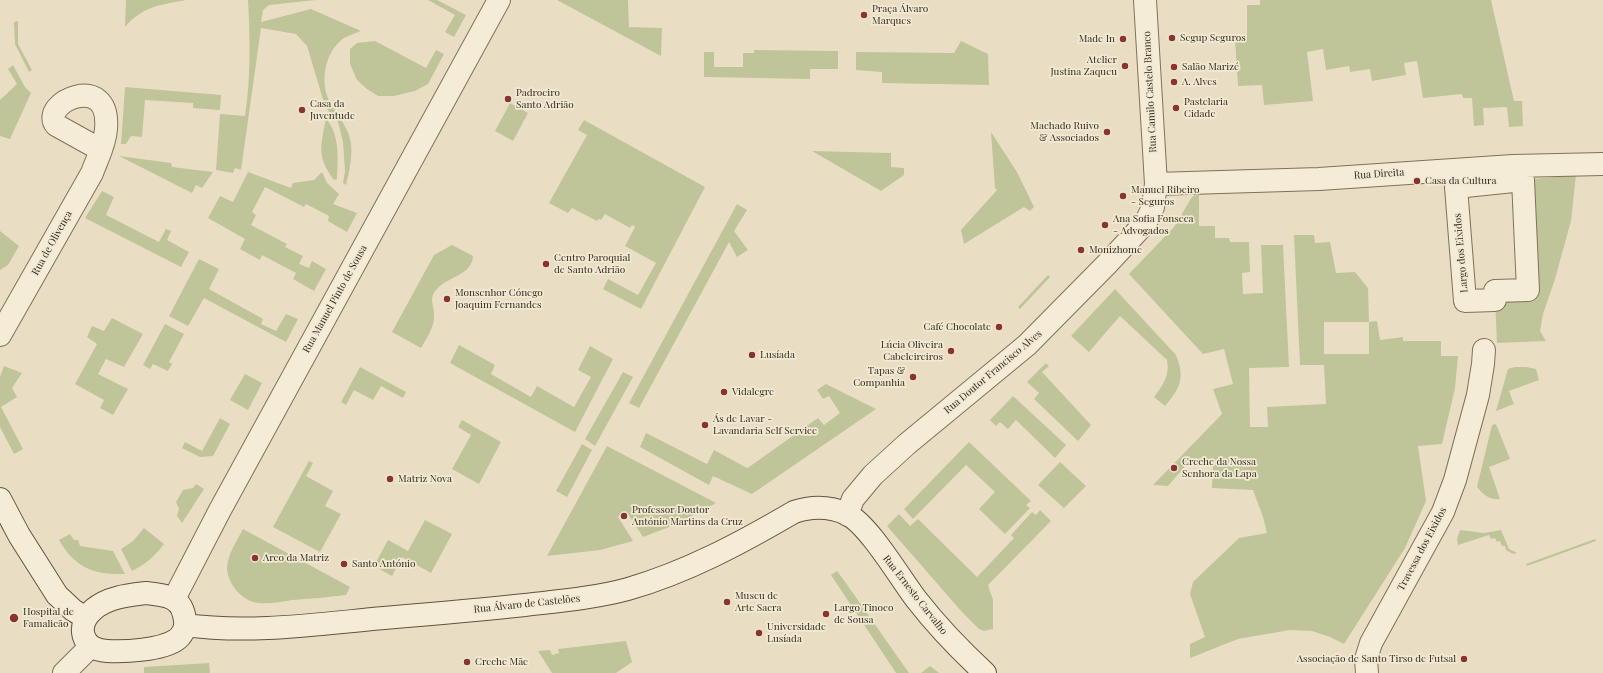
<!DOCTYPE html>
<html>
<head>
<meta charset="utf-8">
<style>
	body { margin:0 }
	canvas { display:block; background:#e9dec3 }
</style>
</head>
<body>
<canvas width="1603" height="673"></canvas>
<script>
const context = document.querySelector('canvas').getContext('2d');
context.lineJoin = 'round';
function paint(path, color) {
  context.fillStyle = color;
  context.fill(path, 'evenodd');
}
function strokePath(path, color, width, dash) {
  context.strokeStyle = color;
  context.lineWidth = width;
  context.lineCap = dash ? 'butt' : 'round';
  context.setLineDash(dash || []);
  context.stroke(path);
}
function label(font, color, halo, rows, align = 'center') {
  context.font = font + ' "Playfair Display",serif';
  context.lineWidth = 3.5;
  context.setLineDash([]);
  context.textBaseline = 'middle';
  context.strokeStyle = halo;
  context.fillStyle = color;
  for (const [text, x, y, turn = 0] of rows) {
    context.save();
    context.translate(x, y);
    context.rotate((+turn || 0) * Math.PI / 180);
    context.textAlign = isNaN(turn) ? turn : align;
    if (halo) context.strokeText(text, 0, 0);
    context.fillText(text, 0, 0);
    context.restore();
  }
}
const green = new Path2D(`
	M126,0H186C160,5 143,6 125,27Z
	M248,0H316L269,5L263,10L261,22L311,9L361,31C356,33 349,35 344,38C324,52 319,84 331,104C338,116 347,126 350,139C354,151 349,173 346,185L343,183L345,171L343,142L337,118L330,113L325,106L307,46L296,34L261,28L241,170L235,168L233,173L216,170L220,114L245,116C251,77 250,39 248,0Z
	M428,0H437L466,15L454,37L445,32L455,15Z
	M557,0H628L629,27L662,28L661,56Z
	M1260,0H1491L1514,101H1522L1523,126L1509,127L1507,107L1483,108L1484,125L1474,126L1472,98H1463L1462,94L1423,98L1417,61L1404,63L1406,75L1372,81L1370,69L1350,72L1349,66L1326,70L1323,49L1307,52L1313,101L1264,105L1262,85L1238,86L1235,39L1247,37V5H1260Z
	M18,21V44L32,70L29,72L15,44L14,22Z
	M375,41L426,68L436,50L444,54L428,84L415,91L394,96H378L367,89L357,80L350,64V49L357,43Z
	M961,41L988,54L989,85L882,83V72L856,70V52L954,53Z
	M754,50L838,51V69H810V79L704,77V52H714V67H743V53H754Z
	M13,65L25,87L31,93L10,139L0,136V100L17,84L8,69Z
	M125,87L221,95L220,110L193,108V103L145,100L142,137L131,136L126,144H121Z
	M510,103L528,113L513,141L495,131Z
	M326,118C340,136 338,157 337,179L334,180C316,156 321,145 326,118Z
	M584,120L705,187L641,309L603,289L608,279L638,295L656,263L625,246L635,227L632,225L630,228L605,214L601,220L598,219L597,221L572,208L568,213L549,203L587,135L578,130Z
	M991,132L1017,172L1034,207L1030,211L1024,207L964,244L961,230L997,190L995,188Z
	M812,151L891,153V167L904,168V175L881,191Z
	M119,156L171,163L172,167L213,172L202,188L196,185L192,193Z
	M248,172L291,188L293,183L314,180L322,172L327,183L339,194L333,204L357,213L347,232L328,221L329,216L306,204L304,207L265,187L252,212L256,215L251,225L287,244L285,247L303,256L299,264L309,268L312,261L326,269L314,291L293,279L296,273L262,255L260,260L240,249L245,239L208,218L220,196L233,202Z
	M1576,175L1571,221L1555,279L1543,314L1540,331L1546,341L1497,343L1495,300L1528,290L1523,180Z
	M102,191L114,197L106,215L159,242L166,229L171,231L167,240L189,252L181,267L85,218Z
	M1199,193V226H1215V238H1229L1230,242H1249L1250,272L1242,273L1243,294L1263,293L1261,245H1283L1289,367L1249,368L1250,427H1268L1267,407L1326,404L1324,365H1300L1294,235H1314L1315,243L1330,242L1336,273L1355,272L1368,288L1369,322L1377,321L1380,340L1403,337V341H1441V356H1458L1455,388L1442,444L1418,446L1426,501L1405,548L1344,644L1330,637L1312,631L1290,630L1238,639L1190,658V644L1205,637L1190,594L1193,582L1239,538L1267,533L1263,517L1253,490L1212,488L1213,465L1187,464L1168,486L1153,485L1222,414L1213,389L1233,384L1224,349L1203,354L1129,274L1174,227L1192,197ZM1324,322H1369V354H1324Z
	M737,204L747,210L734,231L748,250L737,257L729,242L639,408L629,403Z
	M0,231L19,246L8,265L0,270Z
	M452,245L473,256C472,275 448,277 438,288C427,298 435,305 434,317C434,328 426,339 421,348L392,332L434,255Z
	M199,259L219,269L209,289L263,319L261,324L276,331L286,314L298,319L286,342L204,298L188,326L169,316Z
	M1048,275L1050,277L1020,309L1018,307Z
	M1115,289L1176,355C1185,378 1181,387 1165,406L1154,397C1163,385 1170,375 1167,360L1120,316L1089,352L1071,336Z
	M112,318L143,334L124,367L106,359L98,374L128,389L113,415L100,408L104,400L75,384L97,344L87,337L92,326L104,331Z
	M165,324L184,334L169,362L172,364L168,371L153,364L150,369L143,365Z
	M459,345L495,365L491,374L531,397L537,386L574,407L591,377L578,370L590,346L613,359L575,432L450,363Z
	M1046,363L1049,366L1042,372L1091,425L1078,441L1034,399L1039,393L1027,382Z
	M4,366L22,373L12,388L17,397L1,407L23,449L14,454L0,427V377Z
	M360,367L406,392L403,398L381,386L373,400L354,390L346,405L341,402Z
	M1515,367H1526L1536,369L1539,380L1509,391L1514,404L1496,411L1508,369Z
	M623,372L633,377L595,446L585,439Z
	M245,374L262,383L248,410L230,400Z
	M826,384L876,409L752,494L713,476L709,485L640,447L646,433L707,464L714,450L747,468L749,467L818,418L824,425L840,413L829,396L823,399L817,390Z
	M1013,396L1066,445L1055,458L1016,420L1008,429L1000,422L996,426L990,420Z
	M220,418L230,424L213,456L200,457L182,448L185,442L202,451Z
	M462,420L501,442L479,484L452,469L471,435L458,427Z
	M1496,424L1510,459L1489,467L1500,499C1490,500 1483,495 1477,487L1492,425Z
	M969,442L1031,501L1026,505L1030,508L1005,534L979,509L995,492L966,465L913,519L904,509Z
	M582,444L592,450L567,497L556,491Z
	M607,446L716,503L677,524L643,537L626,511L618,517L633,541L600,550L547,556Z
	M309,461L313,463L306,476L333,491L325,506L341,514L320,552L273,527Z
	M1060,462L1086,486L1064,508L1038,485Z
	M196,484L204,489L182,523L177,516L179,509L176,502L183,490L193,488Z
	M1040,510L1051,521L988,585L993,600V629L984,631L979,629L962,612L887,526L899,514L910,526L918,519L977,577L1014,538L1011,535L1032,512L1036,515Z
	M425,520L452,534L431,573L402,557L392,576L374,566L388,540L408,551Z
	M144,528L164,544C155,556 146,564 132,571L121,549L133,541Z
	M243,529L350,587L346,595C328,597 310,599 292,600C281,602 269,604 258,603C242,601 228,584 227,569C227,555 237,541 243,529Z
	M1460,530L1484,533L1501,530L1509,549L1517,553L1513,554L1506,550L1505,546H1502L1500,541L1497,542L1495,538L1491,539L1489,535L1458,545L1457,539Z
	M70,534L74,540H78L80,546L113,551L125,574C94,575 75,568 59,540Z
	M1595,539L1596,541L1527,566L1526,564Z
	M837,571L843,579L909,673H896L831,575Z
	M626,641L632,662L616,673H552L538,651L550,650L552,655L559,653L558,649Z
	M209,663L210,673H144V667Z
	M930,666L939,673H921Z`);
const street = new Path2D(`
	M1523,180L1528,290L1495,291V300L1465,301L1456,187Z
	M1156,184L1319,179L1513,166L1603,164
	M0,335L92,173C97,159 105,145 106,129C111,70 39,103 56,125L101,150
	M848,515L850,507L853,499L873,475L907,444L1027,345L1107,264L1146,222L1153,207L1156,184L1145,0
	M174,599L220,510L499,0
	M64,673L90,647
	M1367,673L1366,659L1371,643L1443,512L1455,480L1478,395L1483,364L1484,350`);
const secondary = new Path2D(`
	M0,499L19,535L57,595L73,610L86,618
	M146,593C167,595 183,597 185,621C186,628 182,636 176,640C161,650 125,652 107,651C81,650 75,625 94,609C108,597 129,595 146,593Z
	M185,625C251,634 318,624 384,618C431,614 478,610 525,605C559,601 595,598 628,589C687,572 741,543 794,512C812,506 829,506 847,514C869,525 900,578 916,599C937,626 960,650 985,673`);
const markers = [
	[864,15,4,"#893433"],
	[1172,38,4,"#893433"],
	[1123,39,4,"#893433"],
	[1125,66,4,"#893433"],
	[1174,67,4,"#893433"],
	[1174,82,4,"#893433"],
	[508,99,4,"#893433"],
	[1176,108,4,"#893433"],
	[302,110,4,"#893433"],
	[1107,132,4,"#893433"],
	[1417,181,4,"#893433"],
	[1123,196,4,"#893433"],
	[1105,225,4,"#893433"],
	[1081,250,4,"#893433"],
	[546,264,4,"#893433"],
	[447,299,4,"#893433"],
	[999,327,4,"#893433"],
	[951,351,4,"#893433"],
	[752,355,4,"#893433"],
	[913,377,4,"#893433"],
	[724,392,4,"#893433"],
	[705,425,4,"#893433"],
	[1174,468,4,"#893433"],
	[390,479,4,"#893433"],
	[624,516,4,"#893433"],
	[255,558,4,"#893433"],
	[344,564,4,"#893433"],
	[727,602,4,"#893433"],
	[826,614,4,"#893433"],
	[14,618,5,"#893433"],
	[759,633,4,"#893433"],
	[1464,659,4,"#893433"],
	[467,662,4,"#893433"]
];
const poiNames = [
	["Praça Álvaro",872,9],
	["Marques",872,21],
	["Segup Seguros",1180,38],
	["Made In",1115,39,"right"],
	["Atelier",1117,60,"right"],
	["Justina Zaqueu",1117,72,"right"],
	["Salão Marizé",1182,67],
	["A. Alves",1182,82],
	["Padroeiro",516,93],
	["Santo Adrião",516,105],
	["Pastelaria",1184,102],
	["Cidade",1184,114],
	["Casa da",310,104],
	["Juventude",310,116],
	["Machado Ruivo",1099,126,"right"],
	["& Associados",1099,138,"right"],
	["Casa da Cultura",1425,181],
	["Manuel Ribeiro",1131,190],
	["- Seguros",1131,202],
	["Ana Sofia Fonseca",1113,219],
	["- Advogados",1113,231],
	["Monizhome",1089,250],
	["Centro Paroquial",554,258],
	["de Santo Adrião",554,270],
	["Monsenhor Cónego",455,293],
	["Joaquim Fernandes",455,305],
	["Café Chocolate",991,327,"right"],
	["Lúcia Oliveira",943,345,"right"],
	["Cabeleireiros",943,357,"right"],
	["Lusíada",760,355],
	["Tapas &",905,371,"right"],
	["Companhia",905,383,"right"],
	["Vidalegre",732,392],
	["Ás de Lavar -",713,419],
	["Lavandaria Self Service",713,431],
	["Creche da Nossa",1182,462],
	["Senhora da Lapa",1182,474],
	["Matriz Nova",398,479],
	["Professor Doutor",632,510],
	["António Martins da Cruz",632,522],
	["Arco da Matriz",263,558],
	["Santo António",352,564],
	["Museu de",735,596],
	["Arte Sacra",735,608],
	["Largo Tinoco",834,608],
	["de Sousa",834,620],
	["Hospital de",23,612],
	["Famalicão",23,624],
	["Universidade",767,627],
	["Lusíada",767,639],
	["Associação de Santo Tirso de Futsal",1456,659,"right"],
	["Creche Mãe",475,662]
];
const streetNames = [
	["Rua Camilo Castelo Branco",1150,92,-93],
	["Rua Direita",1379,174,-4],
	["Rua de Olivença",52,243,-61],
	["Largo dos Eixidos",1461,253,-95],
	["Rua Manuel Pinto de Sousa",335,299,-61],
	["Rua Doutor Francisco Alves",993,372,-40],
	["Travessa dos Eixidos",1422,549,-62],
	["Rua Ernesto Carvalho",915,595,52],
	["Rua Álvaro de Castelões",527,604,-6]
];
paint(green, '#bfc599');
strokePath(street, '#81705c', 24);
strokePath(secondary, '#63523f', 24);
strokePath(street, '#f4ecd6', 22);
strokePath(secondary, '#f4ecd6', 22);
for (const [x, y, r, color] of markers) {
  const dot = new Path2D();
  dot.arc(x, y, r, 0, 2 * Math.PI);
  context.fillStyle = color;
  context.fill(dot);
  strokePath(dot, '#f1e9d2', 1.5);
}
label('10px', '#33291e', '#f1e9d2', poiNames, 'left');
label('10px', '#33291e', '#f1e9d2', streetNames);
</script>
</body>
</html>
